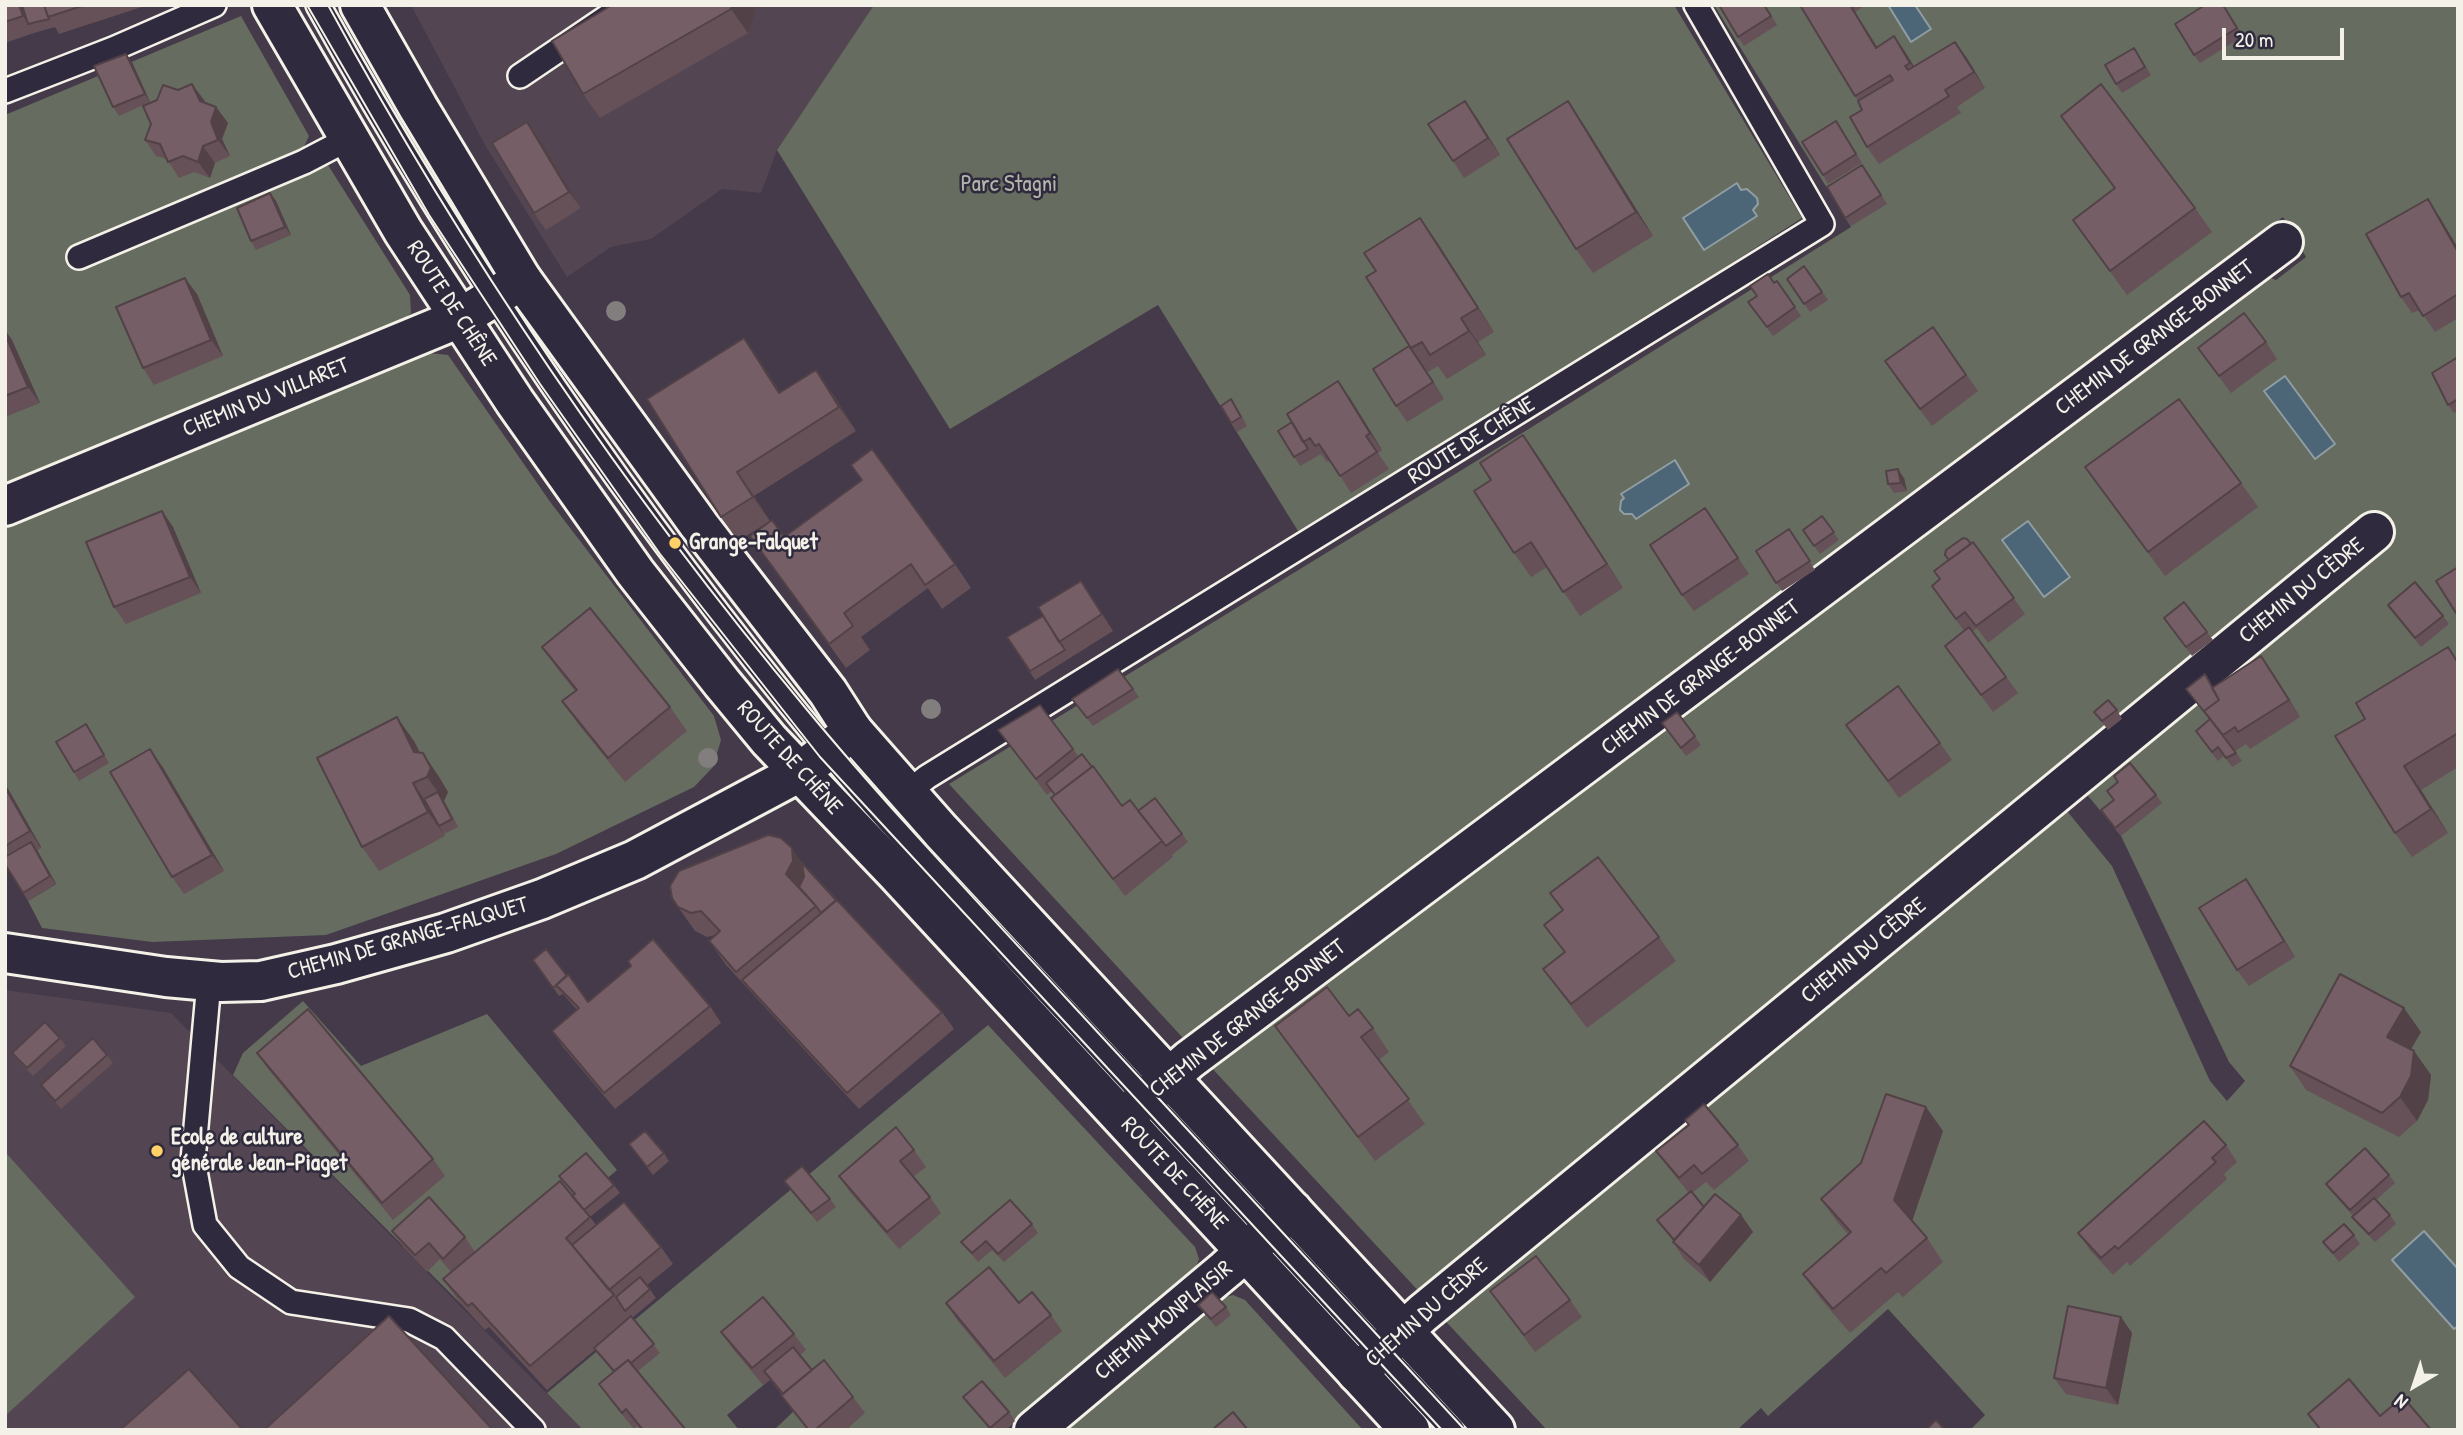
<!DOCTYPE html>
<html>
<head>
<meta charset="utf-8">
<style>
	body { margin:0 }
	#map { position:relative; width:2463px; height:1435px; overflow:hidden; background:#443a49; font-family:"Patrick Hand",sans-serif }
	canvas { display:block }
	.frame { position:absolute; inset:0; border:7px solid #f4f1e8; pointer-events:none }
	.north { position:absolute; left:2379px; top:1351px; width:70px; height:70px; -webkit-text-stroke:5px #2f2a3d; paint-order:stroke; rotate:219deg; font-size:19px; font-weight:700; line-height:28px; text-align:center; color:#f4f1e8 }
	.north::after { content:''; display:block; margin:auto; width:24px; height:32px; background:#f4f1e8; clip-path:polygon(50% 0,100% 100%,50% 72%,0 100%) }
	.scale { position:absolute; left:2222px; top:28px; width:122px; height:32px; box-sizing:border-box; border:4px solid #f4f1e8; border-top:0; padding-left:9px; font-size:21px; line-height:24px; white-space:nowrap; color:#f4f1e8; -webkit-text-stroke:5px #2f2a3d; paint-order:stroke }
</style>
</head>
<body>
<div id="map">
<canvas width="2463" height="1435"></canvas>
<div class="frame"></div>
<div class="north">N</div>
<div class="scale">20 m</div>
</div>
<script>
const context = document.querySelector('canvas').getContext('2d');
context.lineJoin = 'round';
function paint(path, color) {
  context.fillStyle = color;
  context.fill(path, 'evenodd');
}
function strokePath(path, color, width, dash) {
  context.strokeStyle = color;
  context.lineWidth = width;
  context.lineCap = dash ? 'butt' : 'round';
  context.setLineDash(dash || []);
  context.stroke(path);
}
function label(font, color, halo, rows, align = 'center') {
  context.font = font + ' "Patrick Hand",sans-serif';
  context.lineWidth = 5;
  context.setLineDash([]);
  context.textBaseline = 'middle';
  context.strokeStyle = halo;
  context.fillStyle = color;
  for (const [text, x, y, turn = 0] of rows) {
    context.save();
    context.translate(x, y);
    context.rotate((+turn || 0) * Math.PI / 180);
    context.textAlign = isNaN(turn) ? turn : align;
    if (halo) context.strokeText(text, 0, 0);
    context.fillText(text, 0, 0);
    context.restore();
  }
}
const built = new Path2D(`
	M411,5H874L777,150L761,193L722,189L651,239L611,247L567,277L485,145Z
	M5,990L171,1013L583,1430H5Z`);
const green = new Path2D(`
	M874,5H1674L1802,218L1571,366L1298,531L1158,305L950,429L777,150Z
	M1714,5H2458V1430H1970L1985,1415L1888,1309L1768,1416L1761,1408L1737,1430H1547L1437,1312L2041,816L2067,811L2112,866L2210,1081L2227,1101L2245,1081L2229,1062L2121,836L2080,786L2385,536L2373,521L1424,1297L1209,1065L2266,276L2276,280L2306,257L2283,217L2249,242L2247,251L1931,485L1699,662L1486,816L1388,891L1192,1037H1182L949,784L1527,430L1851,227Z
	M241,16L309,136L300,155L310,173L328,165L410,295L411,313L400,324L5,491V115Z
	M411,351L448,355L551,503L714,716L721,740L713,767L694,787L556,854L326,935L152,942L42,928L28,901L56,884L37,850L41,847L7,787L5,788V524Z
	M303,1001L361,1066L487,1014L617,1170L460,1303L233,1075L243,1053Z
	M988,1025L1195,1247L1199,1259L1193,1274L1005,1430H774L795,1410L799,1356L727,1415L739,1430H583L547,1393Z
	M7,1154L135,1297L5,1416V1156Z
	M1233,1295L1245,1300L1363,1430H1062L1222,1298Z`);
const water = new Path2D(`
	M1888,5H1915L1931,29L1911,42Z
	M1737,183L1741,190L1747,189L1757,198L1758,204L1753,210L1757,216L1704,250L1683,218Z
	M2285,376L2335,444L2315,459L2264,391Z
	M1675,460L1689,484L1636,519L1632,514H1624L1620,510L1621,501L1624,498L1621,494Z
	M2028,521L2070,577L2044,597L2002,540Z
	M2424,1231L2458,1269V1326L2454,1329L2392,1260Z`);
const lane = new Path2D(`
	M318,5C464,268 633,515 825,747C899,837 981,920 1060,1005C1191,1147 1322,1289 1453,1430
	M520,76L625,5
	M5,91L113,49L214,5
	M79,257L304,162L348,139
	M907,793L927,777L1822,224L1696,5
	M209,982L193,1160L205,1225L239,1267L291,1302L409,1320L444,1338L533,1430`);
const street = new Path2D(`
	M5,506L460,318L522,280
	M5,953L166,977L221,982L261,981L336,964L446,933L542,899L635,860L800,772L853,731
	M1123,1118L1189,1060L2283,242
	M1357,1373L1423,1313L2374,532
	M1034,1430L1226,1269L1292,1210`);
const secondary = new Path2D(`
	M272,5L403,231L515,402L635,572L722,683L769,740L896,873L1410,1430
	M360,5L418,107L522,280L699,525L828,692L853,731L941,831L1495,1430`);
const tram = new Path2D(`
	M307,5L429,215L540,384L660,554L820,757L1442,1430
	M328,5C464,255 626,493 808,711C890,810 979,903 1066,998C1199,1142 1332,1286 1465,1430`);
const trees = [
	[616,311],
	[931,709],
	[708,758]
];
const wall = new Path2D(`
	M5,5H148L59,34L55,27L34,33L5,43Z
	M612,5H752L756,11L748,33L600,118L583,94Z
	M1765,5L1777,25L1744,46L1738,37Z
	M1800,5H1866L1855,12L1877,47L1894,36L1914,67L1955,42L1985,88L1957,107L1961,113L1879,164L1867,147L1862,110L1858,101Z
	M2224,5L2243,36L2200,63L2194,55Z
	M2139,56L2151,75L2122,93L2116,84Z
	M132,62L150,102L119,116L113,107Z
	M192,84L205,103L216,107L228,123L222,139L230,156L215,163L210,178L194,172L179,178L167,159L156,156L145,140L178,90Z
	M2061,116L2195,208L2212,232L2127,295L2073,220L2114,188Z
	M1477,118L1500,155L1464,178L1453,161Z
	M1584,125L1653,236L1593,273L1576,249Z
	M1842,129L1862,163L1828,184L1823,175Z
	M539,138L581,208L546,230L534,213Z
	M1868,174L1887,204L1851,226L1845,218Z
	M270,193L276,201L291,235L256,250L251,241Z
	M2439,216L2458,248V318L2435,332L2420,310L2412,313L2401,297Z
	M1437,242L1494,332L1478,342L1486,355L1447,379L1438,366L1428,372L1421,363L1444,399L1407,422L1396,406L1409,346Z
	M1804,266L1828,300L1810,312L1787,279Z
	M1777,281L1801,316L1773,336L1748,302Z
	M197,294L223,356L154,385L143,368Z
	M1933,327L1978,391L1932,426L1896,378Z
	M5,330L12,340L40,403L5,417Z
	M744,338L780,393L833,394L856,431L754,496L770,521L738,541L721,517Z
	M2266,342L2277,359L2231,393L2198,348Z
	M2458,357V411L2454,413L2448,405Z
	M1350,398L1382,450L1378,453L1389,469L1351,493L1330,460L1327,462L1321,454L1300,466L1278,431Z
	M1237,408L1247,426L1237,432L1231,423Z
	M1523,435L1540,459L1623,588L1580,616L1547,567L1531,577L1514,553L1491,480Z
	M851,465L955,564L971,588L942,609L928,588L861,637L870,650L846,668L750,536L784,537L862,481Z
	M2085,467L2241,483L2258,507L2165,576Z
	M1904,478L1907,491L1894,493L1888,484Z
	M1705,508L1749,574L1694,611L1682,595Z
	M162,511L173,527L201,593L126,624L114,607Z
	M1822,516L1839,540L1820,554L1803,530Z
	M1789,529L1815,570L1782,591L1756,551Z
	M1973,542L2025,614L1988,643L1977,628L1973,631L2018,693L1993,712L1945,646L1964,631L1932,586L1940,579Z
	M1092,597L1113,631L1035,680L1007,637Z
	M2184,602L2213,640L2192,656L2164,618Z
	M2388,605L2443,616L2449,624L2421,647Z
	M542,647L670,707L687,731L625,782L579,725L562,701L575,691L559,671Z
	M2448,647L2458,661V767L2421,790L2448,833L2412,857L2395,833L2365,719Z
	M1118,669L1139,697L1093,726L1072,699Z
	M2273,673L2300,717L2250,749L2246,744L2235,751L2242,761L2232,767L2224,756L2218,761L2202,740L2210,720L2186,689L2214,687Z
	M2117,710L2122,719L2108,730L2094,712Z
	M1677,712L1701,745L1686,756L1662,723Z
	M86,724L109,763L79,781L74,772Z
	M998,730L1073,749L1079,757L1122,806L1138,811L1182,834L1188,842L1172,855L1173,857L1125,896L1051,798L1055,795L1052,791L1047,795Z
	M414,741L420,752L423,753L439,777L448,792L444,801L458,827L444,834L445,836L379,871L362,847Z
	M1858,741L1940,743L1952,760L1899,798Z
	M162,766L224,871L184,894L172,877Z
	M5,784L41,848L37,850L56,884L28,901L5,864Z
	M2156,795L2162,803L2121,836L2101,810Z
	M803,863L942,1012L954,1029L859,1109L726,965L709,941L715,935L707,937L695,931L678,907Z
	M2246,879L2257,896L2295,957L2249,986L2237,970Z
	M1544,925L1659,937L1676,961L1587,1028L1543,969L1564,952Z
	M533,960L567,976L588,1002L710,1006L721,1023L615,1109L563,1047L552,1031L577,1010L563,994L559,996Z
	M1349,1016L1373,1028L1389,1052L1379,1060L1425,1124L1375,1161L1275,1026Z
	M2421,1032L2411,1049L2414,1051L2431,1075L2428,1100L2417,1121L2399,1137L2306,1090L2290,1066Z
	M60,1038L66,1046L33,1076L18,1061L12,1053Z
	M257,1053L433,1159L445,1176L393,1220L268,1069Z
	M107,1055L113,1063L61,1109L41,1085Z
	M1943,1131L1912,1221L1927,1238L1943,1262L1903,1297L1898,1292L1850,1333L1820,1298L1803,1274L1848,1234L1838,1223L1821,1199Z
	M629,1144L664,1153L669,1161L653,1175Z
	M1738,1145L1749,1161L1714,1190L1706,1182L1692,1193L1704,1207L1741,1215L1753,1232L1710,1282L1684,1259L1673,1242L1674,1241L1657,1220L1689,1193L1668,1167L1656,1151Z
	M2226,1145L2237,1162L2224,1174L2227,1179L2130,1266L2127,1262L2113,1275L2090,1250L2078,1233Z
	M914,1150L926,1167L913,1177L930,1197L941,1213L899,1249L850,1192L839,1176Z
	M2389,1175L2395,1183L2376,1200L2390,1215L2396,1224L2375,1242L2358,1225L2352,1217L2353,1216L2332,1192L2326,1184Z
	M559,1176L614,1185L620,1193L590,1217L596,1225L661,1247L673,1264L647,1285L656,1298L632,1318L660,1353L638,1371L686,1430H641L637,1426L634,1429L610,1400L599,1384L613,1372L595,1350L547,1390L489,1327L485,1330L460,1303L443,1279L451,1272L440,1259L427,1272L403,1247L392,1231L465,1237L475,1252L574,1194Z
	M784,1181L830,1199L836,1207L817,1222Z
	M1032,1224L1038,1233L1004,1262L992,1250L978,1262L961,1242Z
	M2354,1235L2360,1244L2339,1262L2323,1242Z
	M1490,1291L1570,1300L1582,1317L1535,1352Z
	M946,1303H1019L1051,1315L1062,1331L1005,1378L957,1320Z
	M1198,1305L1226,1307L1231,1315L1216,1327L1204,1313Z
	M2121,1317L2132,1333L2118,1405L2066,1394L2054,1378Z
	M721,1332L794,1334L806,1350L800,1355L812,1370L853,1397L865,1413L846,1430H807L793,1412L781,1395H782L770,1380L763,1385L733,1349Z
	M963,1397L1009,1412L1015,1421L1004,1430H990Z`);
const shadedWall = new Path2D(`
	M19,5H25L28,24L23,16Z
	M732,5H752L756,11L748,33L731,9Z
	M1850,5L1855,12L1888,64L1876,48Z
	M1894,36L1906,53L1922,80L1910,63Z
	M1955,42L1967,58L1985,88L1974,72Z
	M126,54L132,62L150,102L145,94Z
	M192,84L204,100L211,118L200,101Z
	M1465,101L1477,118L1500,155L1488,138Z
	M1568,101L1584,125L1653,236L1636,212Z
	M216,107L228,123L222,139L230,156L218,140L211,122Z
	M527,122L539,138L581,208L569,192Z
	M203,146L215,163L210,178L198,162Z
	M270,193L276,201L291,235L285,227Z
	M2428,199L2439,216L2458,248V252Z
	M1420,218L1437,242L1494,332L1478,308Z
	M185,278L197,294L223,356L211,340Z
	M1461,318L1478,342L1486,355L1469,331Z
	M5,330L12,340L40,403L28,387L5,334Z
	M744,338L761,362L796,417L779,393Z
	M1409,346L1421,362L1444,399L1433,382Z
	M816,370L833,394L856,431L839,407Z
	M1338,381L1350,398L1382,450L1370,433Z
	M1523,435L1540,459L1623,588L1607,564Z
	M1898,469L1904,478L1907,491L1901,483Z
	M737,472L754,496L770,521L753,497Z
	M162,511L173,527L201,593L190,577Z
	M1081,581L1092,597L1113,631L1102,614Z
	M2261,656L2273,673L2300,717L2289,700Z
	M397,717L414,741L429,772L423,753L439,777L448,792L444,801L458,827L438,792L427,777Z
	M150,749L162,766L224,871L212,855Z
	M2404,766L2421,790L2448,833L2431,809Z
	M413,783L430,807L439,826L445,836L428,812Z
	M5,784L41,848L30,831L5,787Z
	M31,842L37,850L56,884L50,876Z
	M792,848L808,872L804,897L786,874Z
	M2246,879L2257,896L2295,957L2284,941Z
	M2404,1008L2421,1032L2404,1061L2387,1037Z
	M2414,1051L2431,1075L2428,1100L2417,1121L2400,1097Z
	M1926,1107L1943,1131L1911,1224L1894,1200Z
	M1741,1215L1753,1232L1710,1282L1699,1265Z
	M2121,1317L2132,1333L2118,1405L2106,1388Z`);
const building = new Path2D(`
	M5,5H19L23,16L5,22Z
	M22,5H44L49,19L28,24Z
	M44,5H85L48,17Z
	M612,5H732L731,9L583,94L552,41Z
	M1719,5H1764L1771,16L1738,37Z
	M1800,5H1850L1876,48L1894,36L1910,63L1905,66L1908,70L1955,42L1974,72L1945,90L1949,96L1867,147L1850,117L1862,110L1858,101L1893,80L1890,75L1855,96Z
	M2205,5H2223L2237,28L2194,55L2175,24Z
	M2134,48L2145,67L2116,84L2105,65Z
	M126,54L145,94L113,107L94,66Z
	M192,84L200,101L216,107L211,122L218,140L203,146L198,162L183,156L168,162L160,144L145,140L151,124L143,106L157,100L163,85L178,90Z
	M2101,84L2195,208L2110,271L2073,220L2115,188L2061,116Z
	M1465,101L1488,138L1453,161L1428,124Z
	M1568,101L1636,212L1576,249L1507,139Z
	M1836,121L1856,154L1823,175L1802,142Z
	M527,122L569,192L534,213L492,143Z
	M1862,165L1881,195L1845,218L1827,187Z
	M270,193L285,227L251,241L237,208Z
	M2428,199L2458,252V294L2423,316L2409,293L2401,297L2366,234Z
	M1420,218L1478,308L1461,318L1469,331L1430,355L1422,342L1411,348L1366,277L1376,271L1364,253Z
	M1804,266L1822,292L1804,304L1787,279Z
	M1768,274L1774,283L1777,281L1795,307L1767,327L1748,302L1757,296L1750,286Z
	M185,278L211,340L143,368L116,307Z
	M2244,313L2266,342L2219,376L2198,348Z
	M1933,327L1966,375L1920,409L1885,361Z
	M5,334L28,387L5,396Z
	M744,338L779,393L816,370L839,407L737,472L753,497L721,517L647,399Z
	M1409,346L1433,382L1396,406L1373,369Z
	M2458,357V399L2448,405L2432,373Z
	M1338,381L1370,433L1366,436L1377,452L1340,476L1319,444L1315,446L1310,438L1303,442L1287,414Z
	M1231,399L1241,417L1231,423L1221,406Z
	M2179,399L2241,483L2148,552L2085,467Z
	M1292,422L1308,449L1294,457L1278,431Z
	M1523,435L1607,564L1563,592L1531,542L1514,553L1474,491L1491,480L1480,463Z
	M872,449L955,564L925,585L911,564L844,613L853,626L829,644L750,536L772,520L784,537L862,480L851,465Z
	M1898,469L1901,483L1888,484L1886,471Z
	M1705,508L1738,558L1682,595L1650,545Z
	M162,511L190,577L114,607L86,542Z
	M1822,516L1834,532L1814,546L1803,530Z
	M1789,529L1810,561L1776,583L1756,551Z
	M1963,538L1967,539L1971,544L1949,560L1945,555L1946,550Z
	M1973,542L2014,598L1976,626L1965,612L1956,619L1932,586L1940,579L1934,571Z
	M2458,567V612L2456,613L2436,581Z
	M1081,581L1102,614L1059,642L1038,607Z
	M2415,582L2443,616L2415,638L2388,605Z
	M2184,602L2207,632L2186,647L2164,618Z
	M590,608L670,707L608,758L562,701L577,690L542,647Z
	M1043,616L1065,650L1030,671L1007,637Z
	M1969,627L2006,677L1981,695L1945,646Z
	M2448,647L2458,663V733L2404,766L2431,809L2395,833L2335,736L2365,719L2356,703Z
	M2261,656L2289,700L2238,732L2235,727L2223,735L2204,711L2219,700L2212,688Z
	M1118,669L1133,689L1087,718L1072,699Z
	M2205,674L2219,700L2204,711L2210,719L2186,689Z
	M1898,686L1940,743L1888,781L1846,725Z
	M2108,700L2117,710L2102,721L2094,712Z
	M1040,705L1073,749L1036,779L998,730Z
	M1677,712L1695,736L1681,748L1662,723Z
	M397,717L414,752L423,753L431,768L427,777L413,783L428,812L362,847L317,758Z
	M2210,719L2236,753L2226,758L2218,747L2212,752L2196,731Z
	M86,724L104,755L74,772L56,742Z
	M150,749L212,855L172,877L110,772Z
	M1082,754L1092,767L1055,795L1046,783Z
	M2130,763L2156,795L2115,828L2101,810L2114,800L2107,791L2118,782L2114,776Z
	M1093,766L1122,806L1130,800L1162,841L1113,879L1051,798Z
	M5,787L30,831L5,846Z
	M438,792L452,819L439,826L424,799Z
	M1155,798L1182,834L1166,846L1138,811Z
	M768,835L781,838L792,848L793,861L786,874L816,906L736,972L709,941L720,931L701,911L691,913L678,907L672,898L670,886L679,871Z
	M31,842L50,876L23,893L5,864V857Z
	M1598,857L1659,937L1571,1004L1543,969L1565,952L1544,925L1563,910L1550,893Z
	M802,863L836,900L821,913L816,906L799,887L804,877Z
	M2246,879L2284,941L2237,970L2199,908Z
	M837,900L942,1012L847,1093L742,980Z
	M653,939L710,1006L604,1093L552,1031L579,1008L556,985L568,974L588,1002L631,966L628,961Z
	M546,949L567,976L553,988L533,960Z
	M2340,974L2404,1008L2387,1037L2414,1051L2411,1076L2400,1097L2382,1113L2290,1066Z
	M1327,987L1349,1016L1358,1009L1373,1028L1361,1037L1409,1099L1358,1137L1275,1026Z
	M308,1009L433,1159L382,1203L257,1053Z
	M45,1022L60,1038L27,1068L12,1053Z
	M93,1038L107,1055L55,1101L41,1085Z
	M1886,1094L1926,1107L1894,1200L1927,1238L1886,1273L1881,1268L1833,1309L1803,1274L1851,1232L1821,1199L1861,1163Z
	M1704,1104L1738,1145L1702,1174L1694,1165L1679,1178L1656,1151L1689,1125L1685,1120Z
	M2204,1121L2226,1145L2212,1158L2216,1162L2118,1249L2115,1246L2101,1258L2078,1233Z
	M896,1127L914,1150L900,1161L930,1197L887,1232L839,1176Z
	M645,1131L664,1153L647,1167L629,1144Z
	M2365,1148L2389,1175L2350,1210L2326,1184Z
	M586,1153L614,1185L584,1210L572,1196L575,1194L559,1176Z
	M802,1166L830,1199L811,1213L784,1181Z
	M560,1181L590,1217L566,1238L614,1295L530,1366L472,1303L468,1306L443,1279Z
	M1691,1191L1704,1207L1674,1240L1657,1220Z
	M1715,1194L1741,1215L1699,1265L1673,1242Z
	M429,1197L465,1237L443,1259L429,1243L415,1255L392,1231Z
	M2374,1198L2390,1215L2369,1234L2352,1217Z
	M1010,1200L1032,1224L998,1254L986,1241L972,1253L961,1242Z
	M624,1202L661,1247L609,1290L572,1245Z
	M2344,1224L2354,1235L2333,1253L2323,1242Z
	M1536,1256L1570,1300L1524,1335L1490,1291Z
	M989,1267L1019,1303L1032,1292L1051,1315L994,1361L946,1303Z
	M640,1277L650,1289L625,1311L616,1297Z
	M1212,1292L1226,1307L1211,1319L1198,1305Z
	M763,1297L794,1334L752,1368L721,1332Z
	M2068,1306L2121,1317L2106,1388L2054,1378Z
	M389,1316L493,1430H264Z
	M631,1316L654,1344L631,1363L628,1360L614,1371L594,1348Z
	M793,1347L812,1370L783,1394L764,1371Z
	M628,1360L686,1430H643L626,1409L622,1413L599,1384Z
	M824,1360L853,1397L815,1430H809L781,1395Z
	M189,1369L243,1430H120Z
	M2349,1379L2380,1416L2403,1397L2431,1430H2321L2308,1414Z
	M982,1381L1009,1412L990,1428L963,1397Z
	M1233,1412L1248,1430H1212Z
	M1936,1420L1945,1430H1926Z`);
const markers = [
	[675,543,7,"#ffd166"],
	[157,1151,7,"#ffd166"]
];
const parkNames = [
	["Parc Stagni",1009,185]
];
const streetNames = [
	["ROUTE DE CHÊNE",451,304,57],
	["CHEMIN DE GRANGE-BONNET",2155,338,-37],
	["CHEMIN DU VILLARET",266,398,-22],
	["ROUTE DE CHÊNE",1472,441,-32],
	["CHEMIN DU CÈDRE",2302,591,-39],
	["CHEMIN DE GRANGE-BONNET",1701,678,-37],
	["ROUTE DE CHÊNE",789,758,48],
	["CHEMIN DE GRANGE-FALQUET",408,939,-16],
	["CHEMIN DU CÈDRE",1864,951,-39],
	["CHEMIN DE GRANGE-BONNET",1248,1019,-38],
	["ROUTE DE CHÊNE",1174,1174,47],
	["CHEMIN DU CÈDRE",1427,1313,-41],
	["CHEMIN MONPLAISIR",1164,1321,-40]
];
const poiNames = [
	["Grange-Falquet",689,543],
	["Ecole de culture",171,1138],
	["générale Jean-Piaget",171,1164]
];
paint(built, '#534551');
paint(green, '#666c5f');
paint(water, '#4d6677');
strokePath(water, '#909ea4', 2);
strokePath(lane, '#f4f1e8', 28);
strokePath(street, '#f4f1e8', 44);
strokePath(secondary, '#f4f1e8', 44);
strokePath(lane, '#2f2a3d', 23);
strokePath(street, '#2f2a3d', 38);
strokePath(secondary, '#2f2a3d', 38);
strokePath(tram, '#f4f1e8', 2);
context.fillStyle = '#827e7e';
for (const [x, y] of trees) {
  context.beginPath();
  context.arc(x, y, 10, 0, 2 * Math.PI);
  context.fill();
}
paint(wall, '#655157');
paint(shadedWall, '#524247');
paint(building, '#755e65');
strokePath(building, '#524247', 2);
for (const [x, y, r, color] of markers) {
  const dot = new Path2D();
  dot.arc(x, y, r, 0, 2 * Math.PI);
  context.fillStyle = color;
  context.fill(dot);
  strokePath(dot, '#2f2a3d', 2.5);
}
label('23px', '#b4b5aa', '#2f2a3d', parkNames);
label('23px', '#f4f1e8', '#2f2a3d', streetNames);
label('bold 23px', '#f4f1e8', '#2f2a3d', poiNames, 'left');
</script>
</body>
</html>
